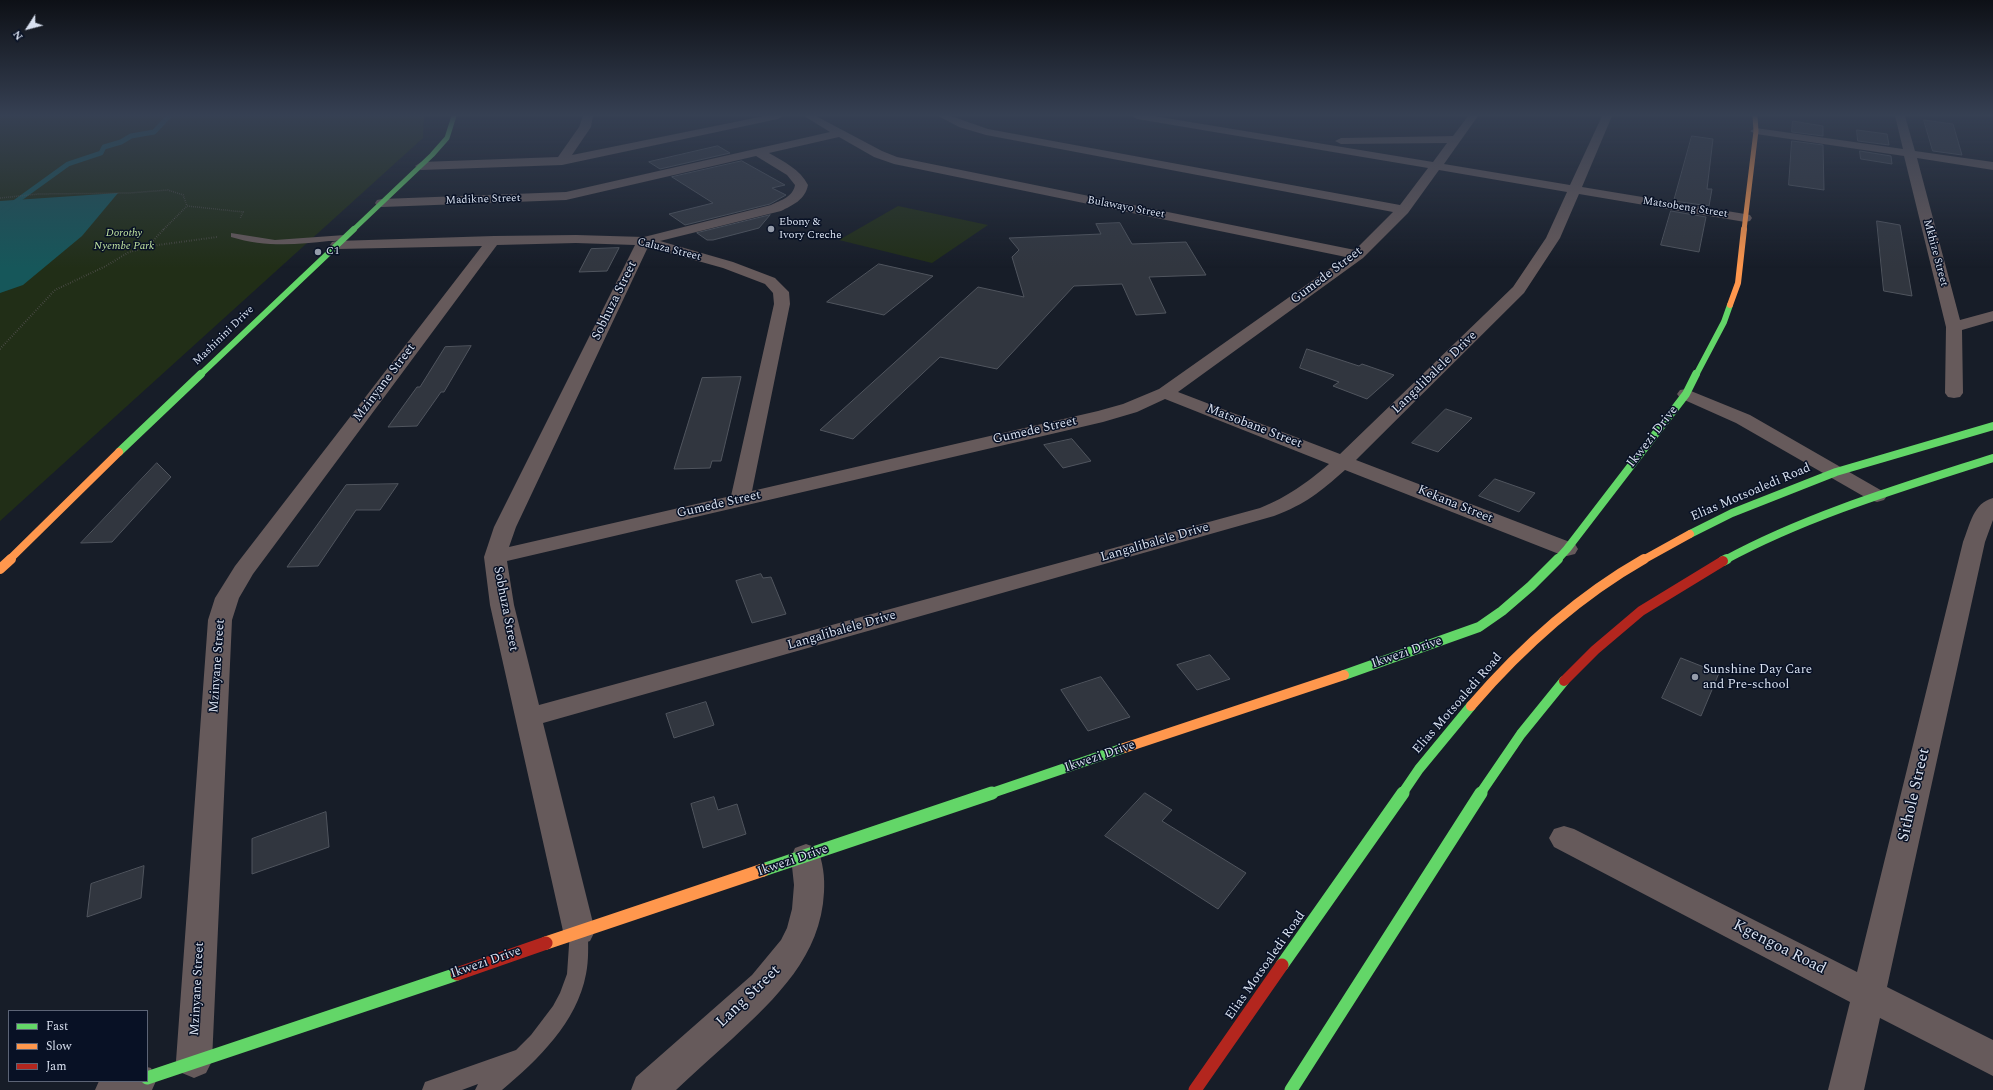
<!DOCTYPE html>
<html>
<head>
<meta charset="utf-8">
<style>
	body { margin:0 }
	#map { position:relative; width:1993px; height:1090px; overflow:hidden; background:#171d28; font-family:Spectral,serif }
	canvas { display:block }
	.legend { position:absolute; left:8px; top:1010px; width:140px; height:72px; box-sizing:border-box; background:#081125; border:1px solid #5c6476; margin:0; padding:5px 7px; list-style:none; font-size:12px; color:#d9e1f0 }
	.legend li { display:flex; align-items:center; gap:8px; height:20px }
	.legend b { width:20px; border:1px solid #5c6476 }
	.north { position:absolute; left:8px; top:8px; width:40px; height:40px; -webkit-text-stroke:3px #081125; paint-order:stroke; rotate:234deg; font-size:11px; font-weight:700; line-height:16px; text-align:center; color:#d9e1f0 }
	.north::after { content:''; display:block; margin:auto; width:14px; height:18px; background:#d9e1f0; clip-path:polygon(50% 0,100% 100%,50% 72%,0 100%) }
</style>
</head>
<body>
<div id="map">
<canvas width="1993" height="1090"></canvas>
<ul class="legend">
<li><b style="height:5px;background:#63d668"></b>Fast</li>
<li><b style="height:5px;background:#ff974d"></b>Slow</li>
<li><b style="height:5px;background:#b3261e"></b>Jam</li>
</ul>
<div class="north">N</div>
</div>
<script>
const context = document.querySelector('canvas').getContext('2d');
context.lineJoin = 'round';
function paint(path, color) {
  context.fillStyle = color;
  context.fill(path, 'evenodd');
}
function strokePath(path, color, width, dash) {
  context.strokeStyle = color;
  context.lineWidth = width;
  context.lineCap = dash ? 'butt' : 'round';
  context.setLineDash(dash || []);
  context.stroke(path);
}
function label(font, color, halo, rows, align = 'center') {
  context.font = font + ' Spectral,serif';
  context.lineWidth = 3;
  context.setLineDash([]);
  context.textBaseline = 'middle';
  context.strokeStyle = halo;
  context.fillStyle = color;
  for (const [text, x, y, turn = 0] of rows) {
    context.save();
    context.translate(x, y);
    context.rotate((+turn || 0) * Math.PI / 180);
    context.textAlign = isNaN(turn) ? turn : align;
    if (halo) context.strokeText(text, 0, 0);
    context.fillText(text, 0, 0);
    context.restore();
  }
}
const green = new Path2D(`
	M0,116H424L423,138L0,521Z
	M898,206L988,225L932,263L839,240Z`);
const water = new Path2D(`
	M118,193L82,236L23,285L0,293V201Z`);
const stream = new Path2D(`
	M0,213L68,164L101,153L104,147L121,142L131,136L154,132L169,116`);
const building = new Path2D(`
	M1924,120L1953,124L1962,155L1933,151Z
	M1793,121L1823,126V136L1792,132Z
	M1857,130L1887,134L1889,145L1858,141Z
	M1692,136L1713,139L1707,189H1712L1709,206L1674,201Z
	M1792,141L1823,145L1824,190L1789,185Z
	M718,146L730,153L660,169L649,162Z
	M1860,151L1891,156L1892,164L1861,159Z
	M742,161L785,185L772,188L786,195L770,204L685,225L669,214L713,203L672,177Z
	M1671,211L1706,217L1699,252L1661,245Z
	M770,215L759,228L713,240H707L697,233Z
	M1877,221L1900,225L1912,296L1884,291Z
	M1120,223L1132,244L1186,242L1206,275L1149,277L1166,313L1136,315L1122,284L1074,286L997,369L940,357L853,439L820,430L978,287L1024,297L1012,257L1019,250L1009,238L1101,234L1096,224Z
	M619,248L607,271L579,272L591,249Z
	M879,264L933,276L884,315L827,302Z
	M471,346L444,392H441L417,426L388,427L417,387H420L445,347Z
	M1307,349L1359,366L1362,364L1394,375L1367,399L1333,386L1339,382L1300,368Z
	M741,377L721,461H712L710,468L674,469L702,378Z
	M1446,409L1472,418L1438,452L1412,443Z
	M1072,439L1091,461L1063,468L1044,445Z
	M157,463L171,477L112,542L81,543Z
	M1495,479L1535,493L1519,512L1479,496Z
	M398,484L380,510H356L318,566L287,567L346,485Z
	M761,574L763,578L771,577L786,614L752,623L736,581Z
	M1210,655L1230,679L1197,690L1177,665Z
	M1681,658L1719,673L1701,716L1662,698Z
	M1101,677L1130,717L1088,731L1061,690Z
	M706,702L714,725L674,738L666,714Z
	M1145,793L1172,810L1162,821L1246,873L1218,909L1105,836Z
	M714,797L718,810L737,804L746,834L703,848L691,804Z
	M326,812L329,847L252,874V839Z
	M144,866L141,898L87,917L91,884Z`);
const pathFar1 = new Path2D(`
	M0,198L38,194L129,193L168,190L183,195L187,206L243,212L240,219
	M163,230L187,206`);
const path = new Path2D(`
	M148,246L164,229
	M0,349L55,290L106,266L129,252L158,245L217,237`);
const lane = new Path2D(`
	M231,233L275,240L345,235L349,237C345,241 335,241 329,241C295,245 264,247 231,237Z
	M579,923L586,925L588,931C588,945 589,960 586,974C577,1022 538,1060 502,1090H475L478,1084L462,1090H422L425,1082L516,1050L531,1035L553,1006L560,993L567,974L570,931L572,925Z`);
const street = new Path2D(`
	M583,116H593L591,127L572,155L764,116H783L778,119L562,165L421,170L415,166L421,162L558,157L579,127Z
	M804,116H816L882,151L897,157L1355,250L1393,212L986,135L959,127L938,116H951L988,129L1400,205L1428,168L1137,119L1132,116H1154L1433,162L1447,143L1341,144L1335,141L1341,138L1453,136L1468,116H1478L1444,164L1570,185L1602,116H1612L1582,187L1745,214L1750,215L1752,218L1750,221L1745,222L1579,194L1560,238L1524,293L1356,460L1575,544L1578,549L1575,554L1567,556L1559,554L1345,470C1320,492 1306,504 1274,516L543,723L595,931L590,941L579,945L568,941L563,931L490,605L484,557L494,527L635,245L576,243L497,245L253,574L239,598L232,620L212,1061L206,1073L194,1078L182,1073L176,1061L208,620L215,598L235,566L482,246L337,249L332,248L330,245L332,242L337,241L494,236L576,235L644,237L771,205C781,200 793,197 795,185L787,175L756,156L566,200L382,207L377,206L375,203L377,200L382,199L566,192L830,132ZM839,137L874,157L894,164L1346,257L1159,389L1123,404L1098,411L752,491L790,304L789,292L775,278L733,262L660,241L781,211C793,205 805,200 808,185C800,169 784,162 769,153ZM1439,170L1567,192L1546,238L1513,287L1340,454L1178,392L1363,258L1408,213ZM648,247L723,268L765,284L773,293L774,304L731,496L509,547L516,527ZM1165,399L1329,464C1305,484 1289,496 1260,508L539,705L514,605L507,561L1103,422L1137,412Z
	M1895,116H1905L1915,151L1993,162V170L1917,158L1960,320L1993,311V321L1962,330L1963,393L1960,397L1954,398L1948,397L1945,393L1946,327L1904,156L1756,134L1750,131L1756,128L1903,149Z
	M1686,389L1750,415L1884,492L1887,496L1884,500L1877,502L1870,500L1736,423L1680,398L1677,394L1680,390Z
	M1993,498V520L1985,542L1887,987L1993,1040V1076L1880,1018L1864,1090H1828L1850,1002L1554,847L1549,838L1554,829L1564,826L1574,829L1857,972L1963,542C1970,525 1973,503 1993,498Z
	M806,844L817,848C823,861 825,878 824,892C821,956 776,998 732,1039C713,1056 694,1073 676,1090H631L636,1077L752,975L781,940L787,928L792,909L794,885L791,857L795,848Z
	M147,1067L151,1068L156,1081L152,1090H95L99,1081H147Z`);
const fastFar4 = new Path2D(`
	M353,230L432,155L447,138L454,116`);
const fastFar3 = new Path2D(`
	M200,375L354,229
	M1696,375L1724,322L1730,305`);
const fastFar2 = new Path2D(`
	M119,452L201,374
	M1690,534L1732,513L1836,472L1993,426
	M1557,560L1567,549L1686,394L1696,374
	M1725,560C1808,515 1903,487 1993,458`);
const fastFar1 = new Path2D(`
	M1723,561L1727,559
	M1344,675L1479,627L1502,611L1531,586L1558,559
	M989,794L1124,748
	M1402,794L1419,769L1471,706
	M1480,794L1521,734L1564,681`);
const fast = new Path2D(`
	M763,870L992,793
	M1282,965L1403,793
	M147,1078L457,974
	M1291,1090L1481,793`);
const slowFar4 = new Path2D(`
	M1744,230L1756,131L1755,116`);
const slowFar3 = new Path2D(`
	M1730,305L1738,283L1744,229`);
const slowFar2 = new Path2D(`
	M9,560L119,452
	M1643,560L1690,534`);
const slowFar1 = new Path2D(`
	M0,569L11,559
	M1471,706C1520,649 1579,596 1644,559
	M1124,748L1344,675`);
const slow = new Path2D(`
	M546,943L763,870`);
const jamFar1 = new Path2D(`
	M1564,681L1595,650L1641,611L1723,561`);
const jam = new Path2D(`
	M457,974L546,943
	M1195,1090L1282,965`);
const markers = [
	[771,229,4,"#959caa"],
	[318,252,4,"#959caa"],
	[1695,677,4,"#959caa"]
];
const farStreetnames = [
	["Madikne Street",483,200,-2],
	["Bulawayo Street",1126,208,11],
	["Matsobeng Street",1685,208,9],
	["Caluza Street",669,250,14],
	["Mkhize Street",1935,253,75],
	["Mashinini Drive",224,336,-44]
];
const farPoinames = [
	["Ebony &",779,223],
	["Ivory Creche",779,236],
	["C1",326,252]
];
const farParknames = [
	["Dorothy",124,234],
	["Nyembe Park",124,247]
];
const streetNames = [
	["Gumede Street",1327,276,-37],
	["Sobhuza Street",615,301,-64],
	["Langalibalele Drive",1435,373,-44],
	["Mzinyane Street",385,383,-53],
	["Matsobane Street",1254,427,21],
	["Gumede Street",1035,431,-13],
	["Ikwezi Drive",1653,437,-52],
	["Elias Motsoaledi Road",1751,493,-23],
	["Gumede Street",719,505,-13],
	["Kekana Street",1455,505,22],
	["Langalibalele Drive",1155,543,-16],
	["Sobhuza Street",505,609,79],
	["Langalibalele Drive",842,631,-16],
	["Ikwezi Drive",1407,653,-19],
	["Mzinyane Street",218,666,-86],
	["Elias Motsoaledi Road",1458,704,-49],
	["Ikwezi Drive",1100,757,-19],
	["Ikwezi Drive",793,861,-19],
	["Ikwezi Drive",486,963,-19],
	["Elias Motsoaledi Road",1266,966,-55],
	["Mzinyane Street",198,989,-87]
];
const poiNames = [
	["Sunshine Day Care",1703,670],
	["and Pre-school",1703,685]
];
const nearStreetnames = [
	["Sithole Street",1915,795,-77],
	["Kgengoa Road",1779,948,27],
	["Lang Street",749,997,-44]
];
paint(green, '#212e17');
paint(water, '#16575a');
strokePath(stream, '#16575a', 5);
paint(building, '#31363f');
strokePath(building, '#50555e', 1);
strokePath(pathFar1, '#605a5e', 1.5, [0.5, 1.5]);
strokePath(path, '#605a5e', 2, [0.5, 2]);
paint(lane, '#665a5b');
paint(street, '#665a5b');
strokePath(fastFar4, '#63d668', 5);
strokePath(fastFar3, '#63d668', 6);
strokePath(fastFar2, '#63d668', 8);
strokePath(fastFar1, '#63d668', 10);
strokePath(fast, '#63d668', 13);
strokePath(slowFar4, '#ff974d', 5);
strokePath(slowFar3, '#ff974d', 6);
strokePath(slowFar2, '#ff974d', 8);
strokePath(slowFar1, '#ff974d', 10);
strokePath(slow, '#ff974d', 13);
strokePath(jamFar1, '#b3261e', 10);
strokePath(jam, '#b3261e', 13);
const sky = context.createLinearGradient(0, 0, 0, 268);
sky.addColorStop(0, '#0d1016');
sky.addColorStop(0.43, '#364053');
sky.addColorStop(1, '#36405300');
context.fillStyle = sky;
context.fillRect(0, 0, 1993, 268);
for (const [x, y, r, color] of markers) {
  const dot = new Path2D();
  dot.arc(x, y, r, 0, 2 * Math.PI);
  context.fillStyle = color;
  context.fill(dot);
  strokePath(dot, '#081125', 1.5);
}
label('11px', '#d9e1f0', '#081125', farStreetnames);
label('11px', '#d9e1f0', '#081125', farPoinames, 'left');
label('italic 11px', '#c1e4a0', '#081125', farParknames);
label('13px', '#d9e1f0', '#081125', streetNames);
label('13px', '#d9e1f0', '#081125', poiNames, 'left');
label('16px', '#d9e1f0', '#081125', nearStreetnames);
</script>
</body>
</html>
